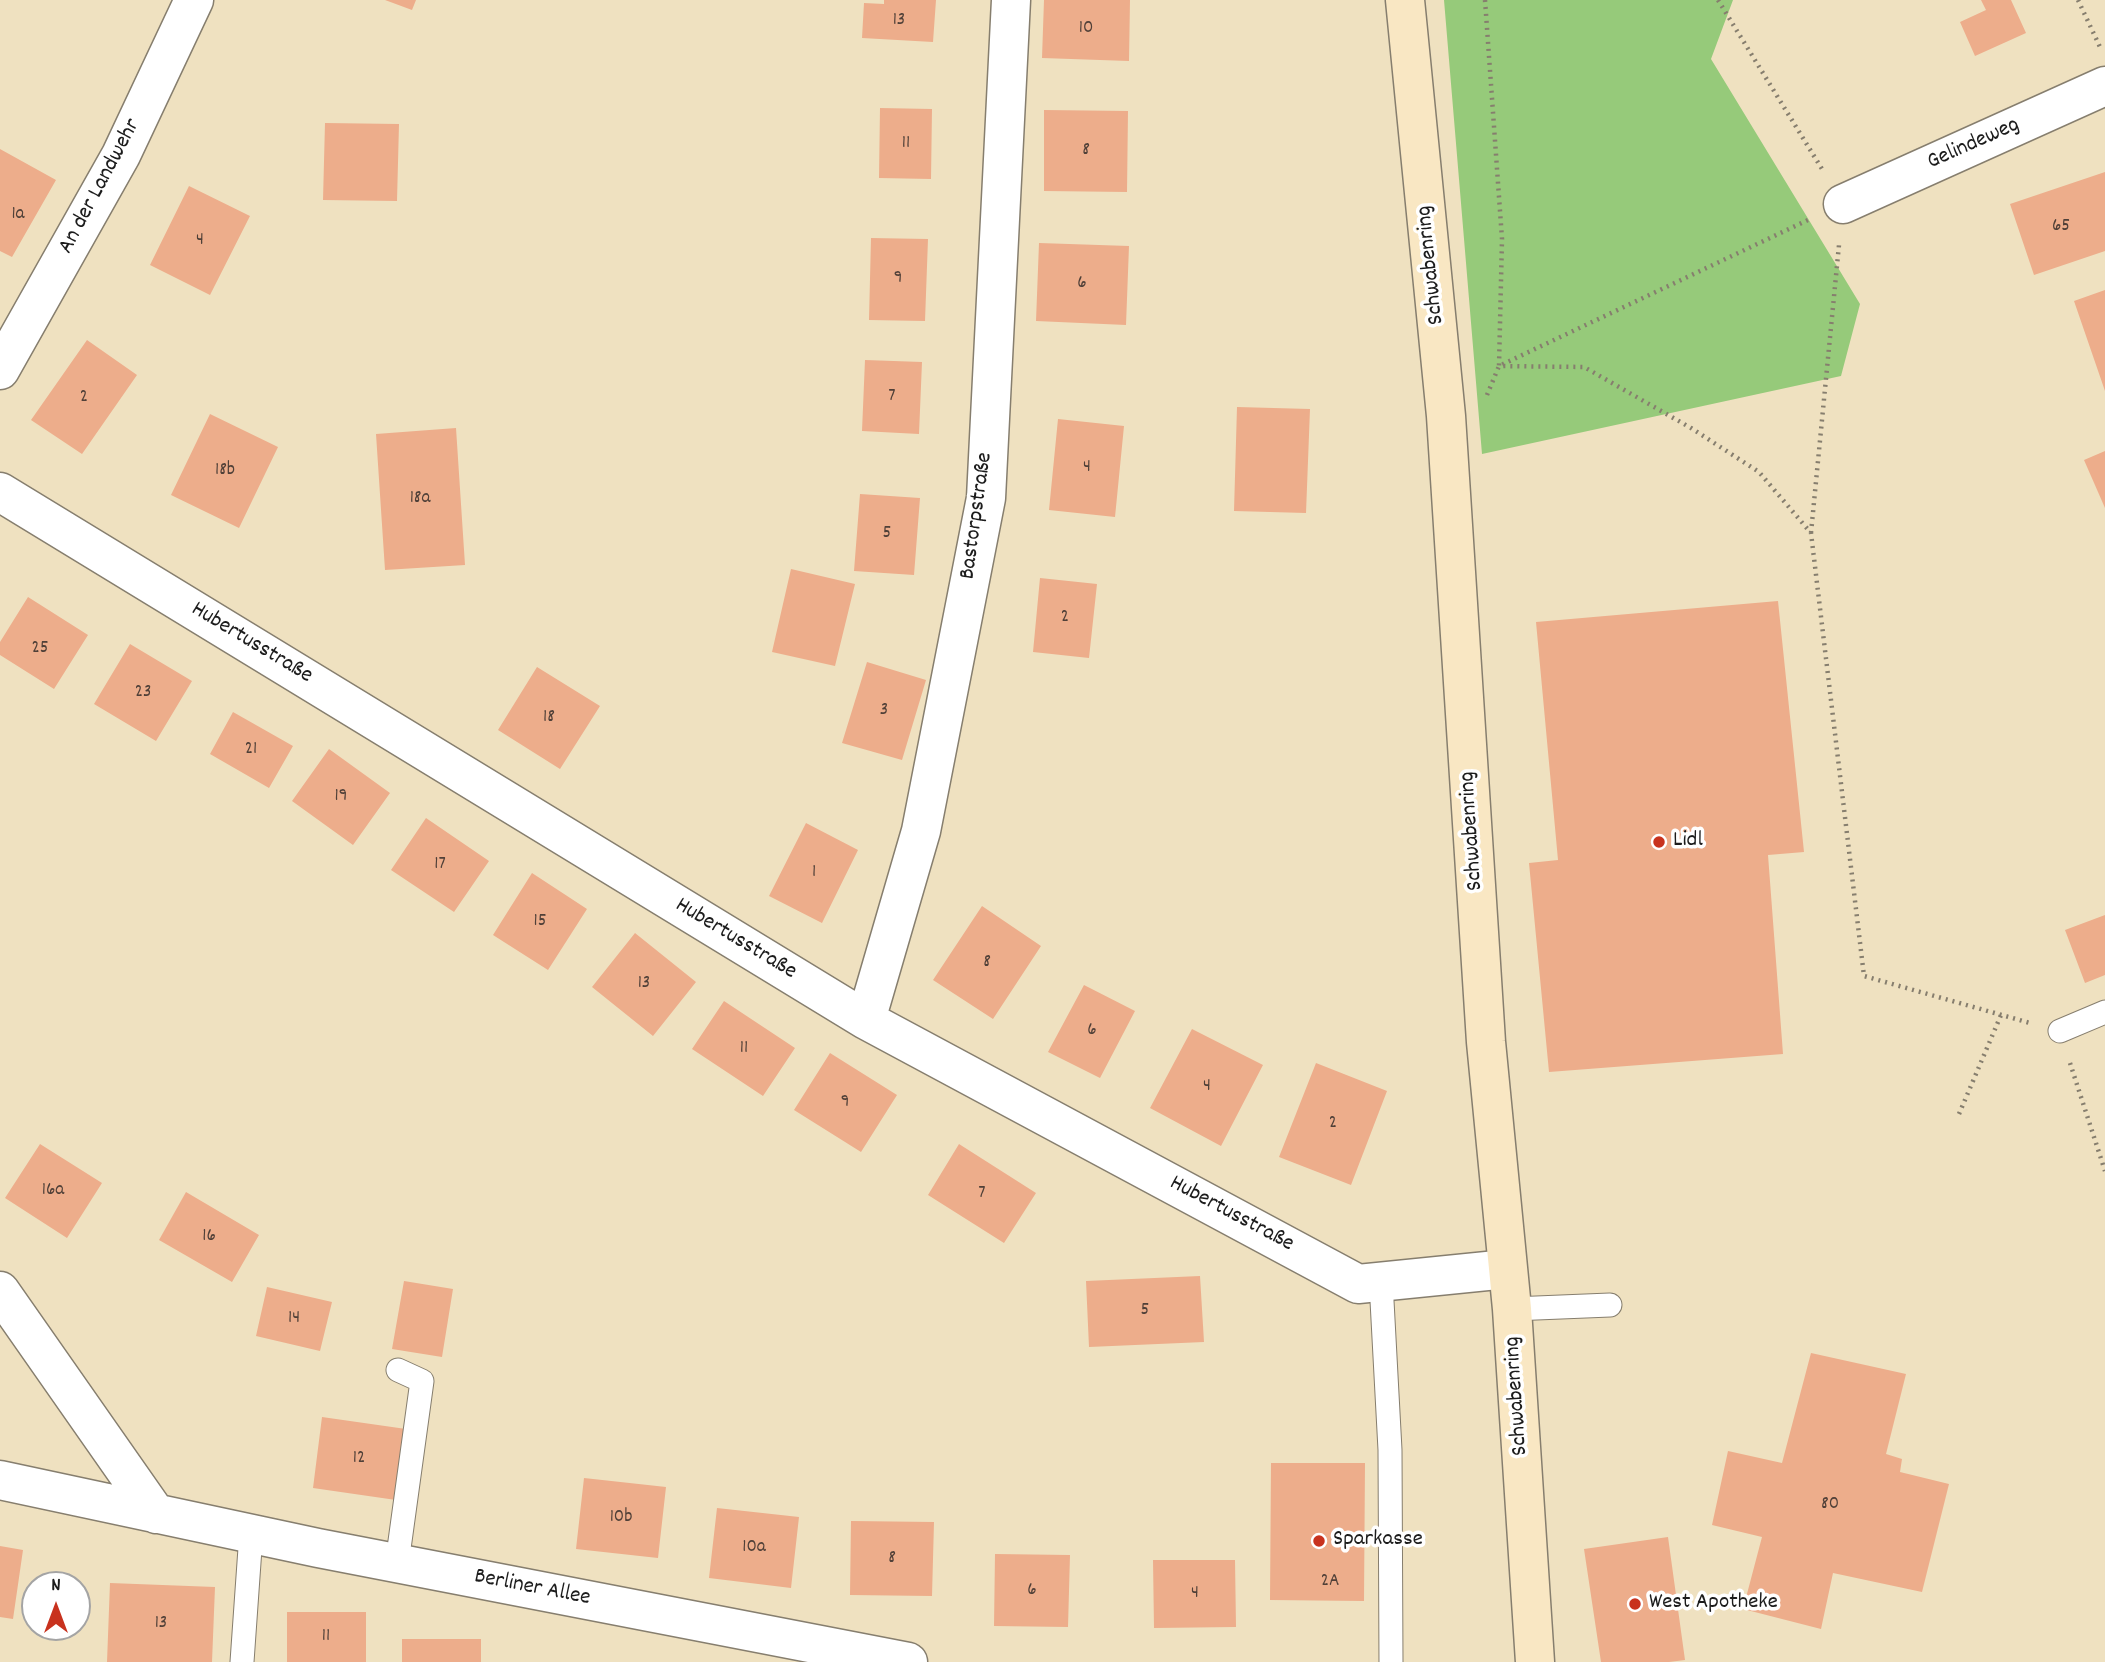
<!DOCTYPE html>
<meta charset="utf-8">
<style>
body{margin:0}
#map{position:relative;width:2105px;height:1662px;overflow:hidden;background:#efe1c0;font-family:Dekko,sans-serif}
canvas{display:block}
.north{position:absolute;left:21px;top:1571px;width:70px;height:70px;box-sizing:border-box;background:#fff;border:2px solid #a4a4a4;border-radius:50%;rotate:0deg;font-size:19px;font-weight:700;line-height:28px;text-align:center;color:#1c1c1c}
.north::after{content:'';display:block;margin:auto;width:24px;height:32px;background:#c8321e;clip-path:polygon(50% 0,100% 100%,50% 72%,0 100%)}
</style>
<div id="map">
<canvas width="2105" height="1662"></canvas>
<div class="north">N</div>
</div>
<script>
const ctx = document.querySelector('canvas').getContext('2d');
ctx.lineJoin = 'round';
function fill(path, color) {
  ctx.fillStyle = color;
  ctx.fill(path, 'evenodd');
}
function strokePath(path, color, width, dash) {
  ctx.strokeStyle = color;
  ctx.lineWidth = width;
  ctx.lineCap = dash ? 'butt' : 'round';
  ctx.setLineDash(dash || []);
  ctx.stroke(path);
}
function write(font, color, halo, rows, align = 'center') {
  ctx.font = font + ' Dekko,sans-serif';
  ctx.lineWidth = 7;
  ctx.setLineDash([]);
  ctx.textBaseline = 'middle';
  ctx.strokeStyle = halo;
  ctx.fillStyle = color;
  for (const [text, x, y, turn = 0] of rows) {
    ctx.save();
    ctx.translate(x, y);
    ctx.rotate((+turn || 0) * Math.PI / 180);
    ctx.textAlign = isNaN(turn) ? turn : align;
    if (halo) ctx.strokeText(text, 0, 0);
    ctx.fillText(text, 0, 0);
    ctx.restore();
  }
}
fill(new Path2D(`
 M 1444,0 L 1733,0 L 1711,59 L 1860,304 L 1841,376 L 1482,454 Z`), '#96ca7a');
fill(new Path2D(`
 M 385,0 L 416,0 L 412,10 Z
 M 884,0 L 936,0 L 933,42 L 862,38 L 864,3 L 884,4 Z
 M 1044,0 L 1130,0 L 1129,61 L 1042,58 Z
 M 1981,0 L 2011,0 L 2026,33 L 1975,56 L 1960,22 L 1986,10 Z
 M 880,108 L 932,109 L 931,179 L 879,178 Z
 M 1044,110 L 1128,111 L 1127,192 L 1044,191 Z
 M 325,123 L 399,124 L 397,201 L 323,200 Z
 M 0,149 L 56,180 L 12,257 L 0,251 Z
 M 2105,172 L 2105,251 L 2034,275 L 2010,204 Z
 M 189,186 L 250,216 L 210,295 L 150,265 Z
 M 871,238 L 928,239 L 925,321 L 869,320 Z
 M 1039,243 L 1129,246 L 1126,325 L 1036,321 Z
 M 2105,290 L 2105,391 L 2074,301 Z
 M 87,340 L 137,375 L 82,454 L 31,420 Z
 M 865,360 L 922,362 L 919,434 L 862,431 Z
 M 1237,407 L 1310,409 L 1306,513 L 1234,511 Z
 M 210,414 L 278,447 L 239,528 L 171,495 Z
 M 1058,419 L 1124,426 L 1115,517 L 1049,510 Z
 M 456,428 L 465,565 L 385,570 L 376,434 Z
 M 2105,451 L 2105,508 L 2084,460 Z
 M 860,494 L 920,498 L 914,575 L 854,571 Z
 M 791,569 L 855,584 L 835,666 L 772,652 Z
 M 1040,578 L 1097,584 L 1089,658 L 1033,652 Z
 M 28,597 L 88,635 L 54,689 L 0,655 L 0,642 Z
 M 1778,601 L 1804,852 L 1768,855 L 1783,1054 L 1549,1072 L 1529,863 L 1558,860 L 1536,622 Z
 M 130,644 L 192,681 L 156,741 L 94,704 Z
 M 867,662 L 926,680 L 902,760 L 842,743 Z
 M 537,667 L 600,706 L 560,769 L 498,730 Z
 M 233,712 L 293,746 L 269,788 L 210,754 Z
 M 329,749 L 390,793 L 353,845 L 292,801 Z
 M 426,818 L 489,861 L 454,912 L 391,870 Z
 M 806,823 L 858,850 L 822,923 L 769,896 Z
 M 532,873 L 587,909 L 548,970 L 493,935 Z
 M 982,906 L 1041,946 L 993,1019 L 933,980 Z
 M 2105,915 L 2105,975 L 2085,983 L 2065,930 Z
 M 635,933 L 696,982 L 653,1036 L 592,987 Z
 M 1084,985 L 1135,1011 L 1100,1078 L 1048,1052 Z
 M 724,1001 L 795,1048 L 763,1096 L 692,1049 Z
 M 1192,1029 L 1263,1065 L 1221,1146 L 1150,1108 Z
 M 830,1053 L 897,1095 L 861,1152 L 794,1110 Z
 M 1316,1063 L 1387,1091 L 1351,1185 L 1279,1157 Z
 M 40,1144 L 102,1183 L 67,1238 L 5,1198 Z
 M 959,1144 L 1036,1193 L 1004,1243 L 928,1195 Z
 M 186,1192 L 259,1235 L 232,1282 L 159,1240 Z
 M 1200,1276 L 1204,1342 L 1089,1347 L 1086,1281 Z
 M 404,1281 L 453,1289 L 442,1357 L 392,1349 Z
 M 267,1287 L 332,1302 L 320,1351 L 256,1336 Z
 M 1811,1353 L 1906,1374 L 1886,1454 L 1902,1459 L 1900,1472 L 1949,1484 L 1922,1592 L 1833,1573 L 1821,1629 L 1743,1609 L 1762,1537 L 1712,1525 L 1728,1451 L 1782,1463 Z
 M 322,1417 L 406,1429 L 396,1500 L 313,1488 Z
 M 1271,1463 L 1365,1463 L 1364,1601 L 1270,1600 Z
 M 584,1478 L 666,1487 L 658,1558 L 576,1549 Z
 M 717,1508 L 799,1517 L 791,1588 L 709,1578 Z
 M 851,1521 L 934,1522 L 932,1596 L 850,1595 Z
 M 1668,1537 L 1685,1660 L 1669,1662 L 1601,1662 L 1584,1549 Z
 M 0,1546 L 23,1550 L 13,1619 L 0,1617 Z
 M 995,1554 L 1070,1555 L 1068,1627 L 994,1626 Z
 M 1153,1560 L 1235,1560 L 1236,1627 L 1154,1628 Z
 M 110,1583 L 215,1587 L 212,1662 L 107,1662 Z
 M 287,1612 L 366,1612 L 366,1662 L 287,1662 Z
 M 402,1639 L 481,1639 L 481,1662 L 402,1662 Z`), '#edad8b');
const lane = new Path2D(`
 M 2060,1031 L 2105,1012
 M 1381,1282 L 1390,1450 L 1391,1662
 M 1512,1309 L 1610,1305
 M 397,1563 L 422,1381 L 398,1370
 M 242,1662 L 251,1534`);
const street = new Path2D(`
 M 1843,204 L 2105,86
 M 0,370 L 121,155 L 194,0
 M 0,492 L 866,1020 L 1358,1284 L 1507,1269
 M 866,1020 L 921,831 L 986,498 L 1011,0
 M 0,1291 L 156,1514
 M 0,1480 L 318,1548 L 908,1662`);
const secondary = new Path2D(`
 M 1405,0 L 1446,416 L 1486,1042 L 1512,1309 L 1535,1662`);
strokePath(lane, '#867e6e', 25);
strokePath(street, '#867e6e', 41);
strokePath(secondary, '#867e6e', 41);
strokePath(new Path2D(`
 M 1485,0 L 1502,239 L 1499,366 L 1584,367 L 1691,428 L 1759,472 L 1811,533 L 1864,976 L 2030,1023
 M 1718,0 L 1822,169
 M 2078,0 L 2100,47
 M 1487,395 L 1499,366 L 1808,220
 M 1811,533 L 1839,245
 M 2070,1063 L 2105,1171
 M 1959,1114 L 2001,1015`), '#867e6e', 4.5, [2, 5]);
strokePath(lane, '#fff', 23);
strokePath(street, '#fff', 38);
strokePath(secondary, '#f9e7c3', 38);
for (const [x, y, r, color] of [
 [1659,842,7,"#c8321e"],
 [1319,1541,7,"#c8321e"],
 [1635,1604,7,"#c8321e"]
]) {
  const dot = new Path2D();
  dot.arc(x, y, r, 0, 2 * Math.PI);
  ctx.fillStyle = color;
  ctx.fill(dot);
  strokePath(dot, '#fff', 2.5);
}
write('19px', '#504038', null, [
 ["13",899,21],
 ["10",1086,29],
 ["11",906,144],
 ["8",1086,151],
 ["1a",18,215],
 ["65",2061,227],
 ["4",200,241],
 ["9",898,279],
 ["6",1082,284],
 ["7",892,397],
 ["2",84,398],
 ["4",1087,468],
 ["18b",225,471],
 ["18a",420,499],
 ["5",887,534],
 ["2",1065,618],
 ["25",40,649],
 ["23",143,693],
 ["3",884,711],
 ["18",549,718],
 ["21",251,750],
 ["19",341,797],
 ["17",440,865],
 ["1",814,873],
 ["15",540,922],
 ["8",987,963],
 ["13",644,984],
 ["6",1092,1031],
 ["11",744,1049],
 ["4",1207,1087],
 ["9",845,1103],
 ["2",1333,1124],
 ["16a",53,1191],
 ["7",982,1194],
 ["16",209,1237],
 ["5",1145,1311],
 ["14",294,1319],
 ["12",359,1459],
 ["80",1830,1505],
 ["10b",621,1518],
 ["10a",754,1548],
 ["8",892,1559],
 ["2A",1330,1582],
 ["6",1032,1591],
 ["4",1195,1594],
 ["13",161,1624],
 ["11",326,1637]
]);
write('23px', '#1c1c1c', '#fff', [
 ["Gelindeweg",1974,145,-24],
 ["An der Landwehr",101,187,-62],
 ["Schwabenring",1432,265,-96],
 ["Bastorpstraße",978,516,-82],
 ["Hubertusstraße",251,644,31],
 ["Schwabenring",1473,831,-94],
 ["Hubertusstraße",735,940,31],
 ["Hubertusstraße",1231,1215,28],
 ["Schwabenring",1518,1396,-94],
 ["Berliner Allee",532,1589,11]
]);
write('23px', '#1c1c1c', '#fff', [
 ["Lidl",1673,842],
 ["Sparkasse",1333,1541],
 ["West Apotheke",1649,1604]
], 'left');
</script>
